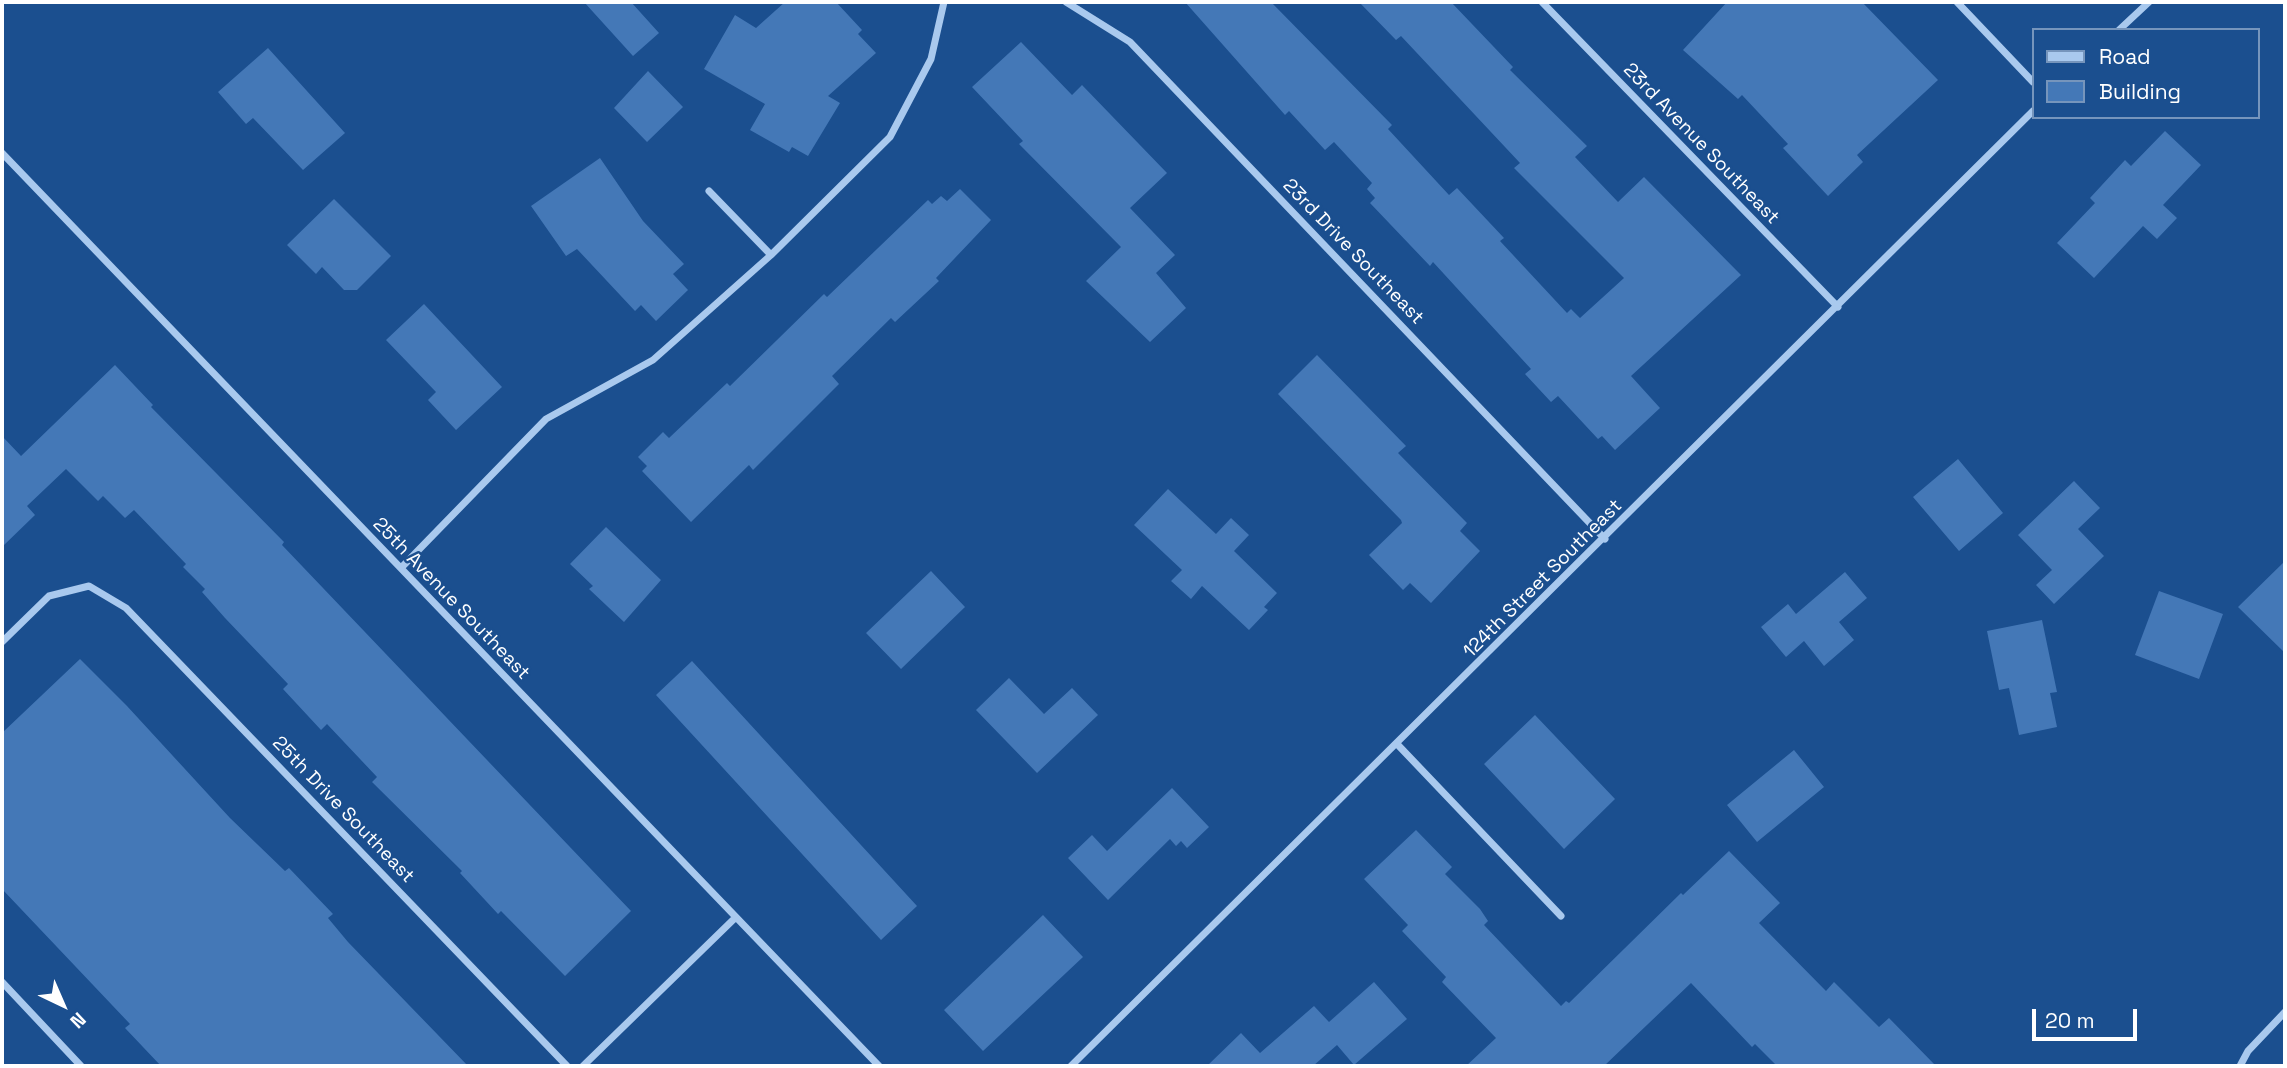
<!DOCTYPE html>
<style>
body{margin:0}
#map{position:relative;width:2287px;height:1068px;overflow:hidden;background:#1b4f8f;font-family:"Space Grotesk",sans-serif}
canvas{display:block}
.frame{position:absolute;inset:0;border:4px solid #fff;pointer-events:none}
.legend{position:absolute;left:2032px;top:28px;width:228px;height:91px;box-sizing:border-box;background:#1b4f8f;border:2px solid #7695bc;margin:0;padding:9px 12px;list-style:none;font-size:21px;color:#fff}
.legend li{display:flex;align-items:center;gap:14px;height:35px}
.legend b{width:35px;border:2px solid #7695bc}
.north{position:absolute;left:28px;top:970px;width:70px;height:70px;-webkit-text-stroke:5px #1b4f8f;paint-order:stroke;rotate:136deg;font-size:19px;font-weight:700;line-height:28px;text-align:center;color:#fff}
.north::after{content:'';display:block;margin:auto;width:24px;height:32px;background:#fff;clip-path:polygon(50% 0,100% 100%,50% 72%,0 100%)}
.scale{position:absolute;left:2032px;top:1009px;width:105px;height:32px;box-sizing:border-box;border:4px solid #fff;border-top:0;padding-left:9px;font-size:21px;line-height:24px;white-space:nowrap;color:#fff;-webkit-text-stroke:5px #1b4f8f;paint-order:stroke}
</style>
<div id="map">
<canvas width="2287" height="1068"></canvas>
<div class="frame"></div>
<ul class="legend">
<li><b style="height:9px;background:#a9c9ee"></b>Road</li>
<li><b style="height:19px;background:#4478b7"></b>Building</li>
</ul>
<div class="north">N</div>
<div class="scale">20 m</div>
</div>
<script>
const ctx = document.querySelector('canvas').getContext('2d');
ctx.lineJoin = 'round';
function fill(path, color) {
  ctx.fillStyle = color;
  ctx.fill(path, 'evenodd');
}
function strokePath(path, color, width, dash) {
  ctx.strokeStyle = color;
  ctx.lineWidth = width;
  ctx.lineCap = dash ? 'butt' : 'round';
  ctx.setLineDash(dash || []);
  ctx.stroke(path);
}
function write(font, color, halo, rows, align = 'center') {
  ctx.font = font + ' "Space Grotesk",sans-serif';
  ctx.lineWidth = 5;
  ctx.setLineDash([]);
  ctx.textBaseline = 'middle';
  ctx.strokeStyle = halo;
  ctx.fillStyle = color;
  for (const [text, x, y, turn = 0] of rows) {
    ctx.save();
    ctx.translate(x, y);
    ctx.rotate((+turn || 0) * Math.PI / 180);
    ctx.textAlign = isNaN(turn) ? turn : align;
    if (halo) ctx.strokeText(text, 0, 0);
    ctx.fillText(text, 0, 0);
    ctx.restore();
  }
}
fill(new Path2D(`
 M 584,2 L 631,2 L 659,33 L 633,56 Z
 M 785,2 L 836,2 L 862,30 L 858,34 L 876,53 L 828,96 L 840,103 L 808,156 L 792,147 L 789,152 L 750,130 L 765,104 L 704,69 L 735,15 L 756,28 Z
 M 1185,2 L 1271,2 L 1392,125 L 1388,129 L 1449,195 L 1457,188 L 1504,238 L 1500,241 L 1567,313 L 1571,309 L 1580,318 L 1624,278 L 1514,168 L 1520,163 L 1401,36 L 1396,40 L 1359,2 L 1451,2 L 1513,67 L 1510,70 L 1587,146 L 1575,157 L 1618,202 L 1644,177 L 1741,275 L 1631,376 L 1660,408 L 1615,450 L 1602,436 L 1598,439 L 1558,396 L 1551,402 L 1525,374 L 1531,369 L 1433,262 L 1430,266 L 1370,203 L 1375,198 L 1367,189 L 1372,183 L 1334,142 L 1325,150 L 1289,111 L 1285,115 Z
 M 1727,2 L 1862,2 L 1938,80 L 1857,155 L 1863,162 L 1828,196 L 1783,148 L 1788,144 L 1742,95 L 1738,99 L 1683,50 Z
 M 1021,42 L 1072,95 L 1082,85 L 1167,173 L 1130,208 L 1175,255 L 1156,273 L 1186,308 L 1150,342 L 1086,281 L 1121,247 L 1019,144 L 1023,141 L 972,87 Z
 M 268,48 L 345,133 L 303,170 L 253,118 L 246,124 L 218,92 Z
 M 648,71 L 683,107 L 647,142 L 614,108 Z
 M 2165,131 L 2201,165 L 2163,205 L 2177,218 L 2157,239 L 2143,226 L 2094,278 L 2057,243 L 2095,203 L 2090,198 L 2125,160 L 2131,166 Z
 M 600,158 L 643,221 L 684,264 L 673,274 L 688,290 L 656,321 L 641,305 L 635,311 L 577,249 L 566,256 L 531,206 Z
 M 960,189 L 991,220 L 936,278 L 939,281 L 895,322 L 891,318 L 832,376 L 839,384 L 753,470 L 749,465 L 691,522 L 642,471 L 647,466 L 638,457 L 663,432 L 669,438 L 727,383 L 730,386 L 824,294 L 827,297 L 928,200 L 932,204 L 941,196 L 947,201 Z
 M 334,199 L 391,256 L 357,290 L 344,290 L 322,267 L 316,274 L 287,245 Z
 M 424,304 L 502,387 L 456,430 L 428,400 L 436,392 L 386,340 Z
 M 1317,355 L 1406,446 L 1398,453 L 1467,523 L 1460,531 L 1480,551 L 1431,603 L 1410,583 L 1403,590 L 1369,555 L 1402,523 L 1401,520 L 1278,394 Z
 M 115,365 L 153,405 L 151,407 L 284,542 L 282,545 L 631,911 L 565,976 L 501,911 L 498,914 L 460,873 L 462,871 L 372,782 L 377,777 L 327,724 L 321,730 L 283,689 L 288,684 L 225,618 L 202,592 L 205,589 L 183,567 L 186,564 L 134,510 L 125,518 L 103,496 L 98,501 L 66,469 L 27,506 L 35,515 L 2,547 L 2,436 L 21,456 Z
 M 1958,459 L 2003,513 L 1959,551 L 1913,497 Z
 M 2074,481 L 2100,508 L 2078,529 L 2104,556 L 2054,604 L 2036,585 L 2052,570 L 2018,535 Z
 M 1168,489 L 1216,534 L 1231,518 L 1249,535 L 1234,551 L 1277,593 L 1264,607 L 1268,610 L 1249,630 L 1202,586 L 1191,599 L 1171,581 L 1182,570 L 1134,525 Z
 M 606,527 L 661,580 L 624,622 L 589,589 L 593,586 L 570,564 Z
 M 2285,561 L 2285,653 L 2238,607 Z
 M 931,571 L 965,607 L 901,669 L 866,633 Z
 M 1845,572 L 1867,598 L 1839,622 L 1854,640 L 1824,666 L 1804,641 L 1786,657 L 1761,627 L 1788,604 L 1796,614 Z
 M 2159,591 L 2223,614 L 2199,679 L 2135,655 Z
 M 2042,620 L 2057,692 L 2050,693 L 2057,727 L 2019,735 L 2009,688 L 1999,690 L 1987,631 Z
 M 80,659 L 127,706 L 230,818 L 285,871 L 289,868 L 333,914 L 328,918 L 348,942 L 468,1066 L 161,1066 L 125,1028 L 130,1024 L 2,889 L 2,733 Z
 M 692,661 L 917,906 L 881,940 L 656,695 Z
 M 1009,678 L 1044,714 L 1072,688 L 1098,715 L 1037,773 L 976,710 Z
 M 1535,715 L 1615,799 L 1564,849 L 1484,764 Z
 M 1794,750 L 1824,787 L 1757,842 L 1727,805 Z
 M 1172,788 L 1209,827 L 1187,848 L 1181,841 L 1176,846 L 1170,839 L 1108,900 L 1068,858 L 1092,835 L 1107,851 Z
 M 1416,830 L 1452,867 L 1445,874 L 1480,909 L 1488,921 L 1484,925 L 1561,1006 L 1566,1001 L 1569,1003 L 1681,893 L 1683,895 L 1729,851 L 1780,903 L 1759,923 L 1826,991 L 1834,982 L 1879,1027 L 1889,1018 L 1936,1066 L 1777,1066 L 1755,1044 L 1752,1047 L 1691,983 L 1604,1066 L 1466,1066 L 1496,1038 L 1442,982 L 1446,977 L 1402,931 L 1408,925 L 1364,879 Z
 M 1043,915 L 1083,957 L 983,1051 L 944,1010 Z
 M 1374,982 L 1407,1019 L 1354,1065 L 1337,1045 L 1313,1066 L 1207,1066 L 1241,1033 L 1260,1053 L 1314,1006 L 1329,1022 Z`), '#4478b7');
strokePath(new Path2D(`
 M 1066,2 L 1130,42 L 1605,539
 M 1542,2 L 1838,307
 M 1957,2 L 2033,82
 M 2119,30 L 2149,2
 M 2,153 L 879,1066
 M 709,191 L 771,255
 M 401,568 L 546,419 L 653,360 L 771,255 L 890,137 L 931,59 L 944,2
 M 2,642 L 49,596 L 89,586 L 126,608 L 567,1066
 M 1398,745 L 1561,916
 M 2,982 L 81,1066
 M 583,1066 L 735,918
 M 1071,1066 L 2033,111
 M 2240,1066 L 2248,1051 L 2285,1012`), '#a9c9ee', 7);
write('19px', '#fff', '#1b4f8f', [
 ["23rd Avenue Southeast",1701,144,46],
 ["23rd Drive Southeast",1353,252,46],
 ["124th Street Southeast",1543,579,-45],
 ["25th Avenue Southeast",451,599,46],
 ["25th Drive Southeast",343,810,46]
]);
</script>
